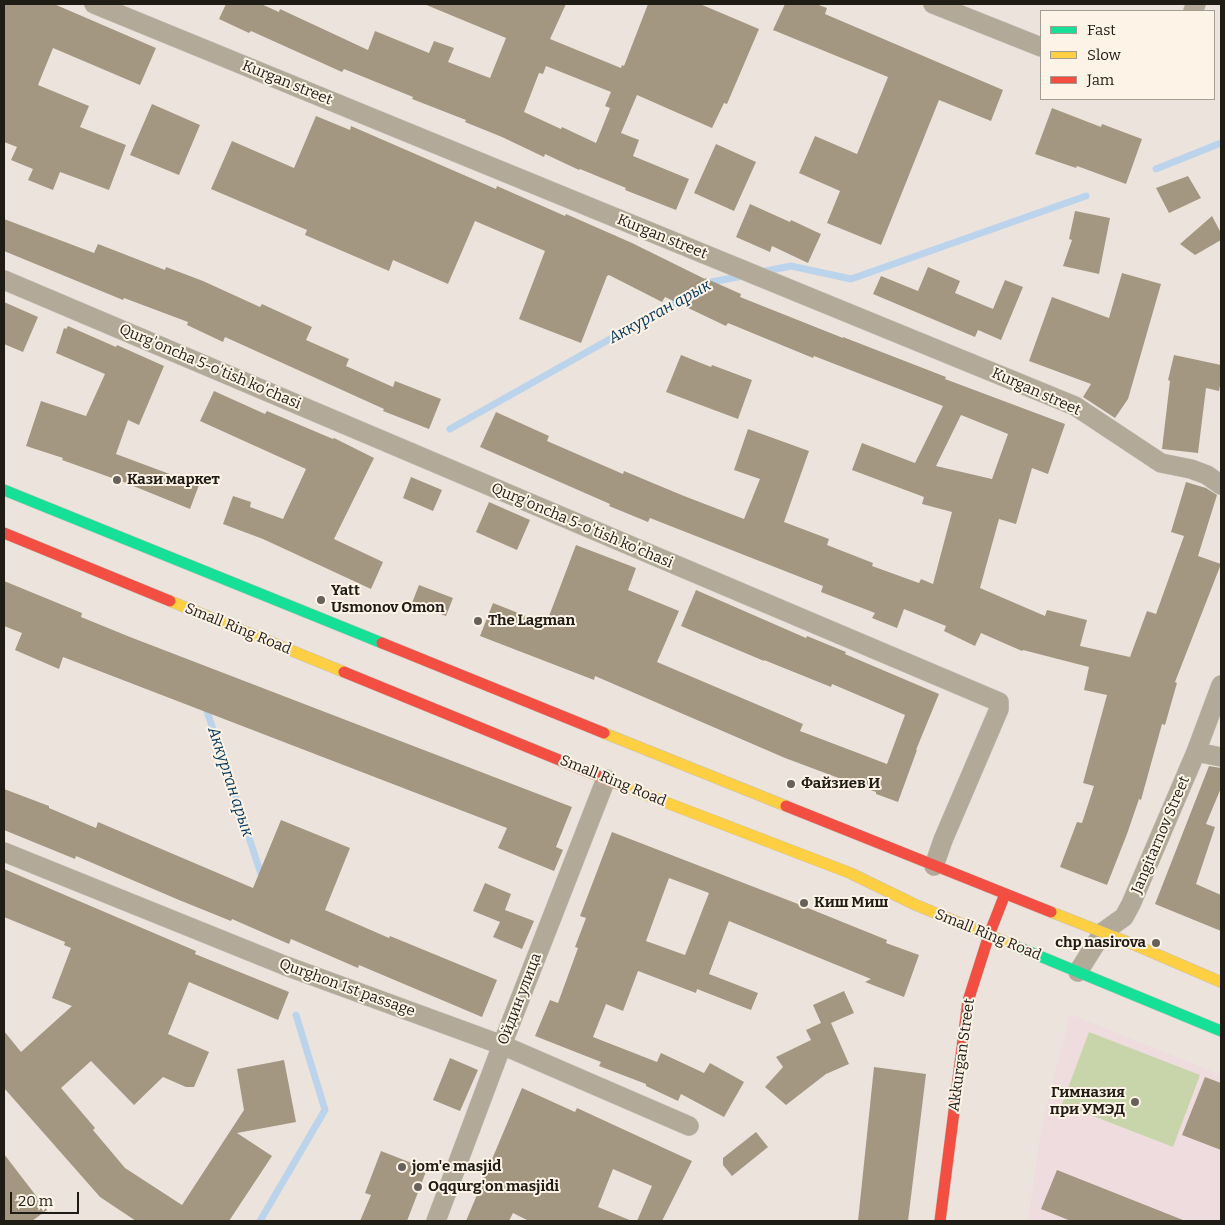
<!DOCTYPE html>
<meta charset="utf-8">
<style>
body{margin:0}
#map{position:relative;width:1225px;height:1225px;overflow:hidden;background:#ece4dc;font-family:Bitter,serif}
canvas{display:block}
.frame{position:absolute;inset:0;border:5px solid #1f1b15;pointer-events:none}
.legend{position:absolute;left:1040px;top:10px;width:175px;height:90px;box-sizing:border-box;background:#fdf3e6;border:1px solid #a49d92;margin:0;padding:6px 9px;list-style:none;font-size:15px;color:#1f1b15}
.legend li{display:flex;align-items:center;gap:10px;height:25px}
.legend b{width:25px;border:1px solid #a49d92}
.scale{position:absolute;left:10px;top:1192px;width:69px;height:22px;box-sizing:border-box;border:2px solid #1f1b15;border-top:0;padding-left:6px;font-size:15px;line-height:18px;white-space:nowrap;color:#1f1b15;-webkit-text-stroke:4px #fdf3e6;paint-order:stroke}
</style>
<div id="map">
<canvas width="1225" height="1225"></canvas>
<div class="frame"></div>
<ul class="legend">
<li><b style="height:6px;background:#16e098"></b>Fast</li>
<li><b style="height:6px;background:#ffcf43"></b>Slow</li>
<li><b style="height:6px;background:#f24e42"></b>Jam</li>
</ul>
<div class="scale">20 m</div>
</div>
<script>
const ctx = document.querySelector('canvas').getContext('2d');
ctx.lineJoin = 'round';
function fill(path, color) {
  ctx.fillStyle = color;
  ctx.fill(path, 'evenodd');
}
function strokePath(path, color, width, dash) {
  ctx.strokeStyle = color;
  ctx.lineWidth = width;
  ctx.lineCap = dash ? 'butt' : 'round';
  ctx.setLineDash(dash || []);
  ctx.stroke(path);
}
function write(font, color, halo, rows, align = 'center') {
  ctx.font = font + ' Bitter,serif';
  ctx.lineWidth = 4;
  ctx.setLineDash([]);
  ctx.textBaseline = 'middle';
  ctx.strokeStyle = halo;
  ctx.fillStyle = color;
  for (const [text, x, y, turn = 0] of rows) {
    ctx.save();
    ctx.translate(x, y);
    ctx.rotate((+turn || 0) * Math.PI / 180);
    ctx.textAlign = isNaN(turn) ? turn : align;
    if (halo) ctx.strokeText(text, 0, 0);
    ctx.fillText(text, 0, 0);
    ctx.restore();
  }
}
fill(new Path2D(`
 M 1070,1014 L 1221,1075 L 1221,1221 L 1028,1221 L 1041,1129 Z`), '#eedcde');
fill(new Path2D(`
 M 1089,1032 L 1200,1075 L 1173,1147 L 1062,1104 Z`), '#c8d5aa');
strokePath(new Path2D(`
 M 1156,169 L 1221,143
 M 761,272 L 791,266 L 851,279 L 1086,196
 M 705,285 L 711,282 L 743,276
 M 450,429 L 683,298
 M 205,705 L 263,880
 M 260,1221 L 325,1110 L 296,1015`), '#bbd4ec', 7);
fill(new Path2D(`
 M 4,4 L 54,4 L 156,48 L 140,85 L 53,48 L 38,85 L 89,106 L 80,127 L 126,145 L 109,190 L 60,172 L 53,190 L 28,180 L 33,169 L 11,160 L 17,147 L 4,142 Z
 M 226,4 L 261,4 L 279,12 L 280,9 L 368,50 L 375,31 L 429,53 L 434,41 L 454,48 L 448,62 L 490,78 L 506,38 L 424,4 L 566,4 L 550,39 L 621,68 L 622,65 L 624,66 L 648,4 L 700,4 L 759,29 L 727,104 L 724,103 L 712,128 L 637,95 L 621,133 L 639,140 L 633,156 L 689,179 L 676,210 L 625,190 L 626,188 L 580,169 L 579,170 L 545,154 L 544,157 L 502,137 L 465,122 L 466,120 L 412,99 L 413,97 L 344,69 L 342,72 L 251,31 L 249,33 L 219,19 ZM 546,66 L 611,92 L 605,106 L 610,108 L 596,143 L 562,127 L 561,129 L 524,112 L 539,73 L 543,74 Z
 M 785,4 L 816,4 L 827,8 L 825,14 L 1003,90 L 991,121 L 939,100 L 881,245 L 827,223 L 840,191 L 799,173 L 815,136 L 857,154 L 888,77 L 773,30 Z
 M 152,104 L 200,125 L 179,175 L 130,155 Z
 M 1052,108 L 1101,127 L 1102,124 L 1142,139 L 1126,184 L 1077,166 L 1076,168 L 1035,154 Z
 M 316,116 L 350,130 L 351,126 L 496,189 L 497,186 L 565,216 L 566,214 L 632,243 L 705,279 L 705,278 L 741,294 L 740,297 L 843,338 L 843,337 L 946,377 L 945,379 L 1065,424 L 1048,474 L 1032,468 L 1016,524 L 999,519 L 980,588 L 1045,616 L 1047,610 L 1087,620 L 1080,646 L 1130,657 L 1147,611 L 1156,614 L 1184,536 L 1171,532 L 1186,482 L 1206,488 L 1217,495 L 1198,556 L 1221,564 L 1175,682 L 1177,683 L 1165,725 L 1162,724 L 1141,800 L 1139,799 L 1127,834 L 1107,885 L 1060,867 L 1077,822 L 1082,823 L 1094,786 L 1083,783 L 1107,695 L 1084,690 L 1089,667 L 1023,650 L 1022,651 L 981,633 L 975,646 L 944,631 L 946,626 L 904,609 L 897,628 L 872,618 L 875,613 L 821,592 L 823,586 L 650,518 L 648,522 L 609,506 L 610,504 L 480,447 L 496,412 L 549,436 L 547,441 L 623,474 L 624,471 L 684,496 L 744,519 L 760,479 L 734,470 L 748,429 L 809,451 L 784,522 L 829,539 L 827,545 L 873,563 L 872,566 L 919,583 L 921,579 L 933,584 L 952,512 L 922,504 L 924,497 L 852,470 L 862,443 L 915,463 L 943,406 L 814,356 L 813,358 L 728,323 L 726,326 L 665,297 L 662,302 L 609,275 L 607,276 L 581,343 L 519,319 L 545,251 L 475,221 L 448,284 L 393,260 L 389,271 L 305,235 L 307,230 L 211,189 L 232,141 L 294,168 ZM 961,415 L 1008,434 L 992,479 L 936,466 Z
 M 716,144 L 756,162 L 734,211 L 694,193 Z
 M 1188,176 L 1201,198 L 1169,213 L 1156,188 Z
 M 750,204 L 790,222 L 791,220 L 821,234 L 808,263 L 772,246 L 770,252 L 736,237 Z
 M 1075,211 L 1110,218 L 1099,274 L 1063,266 L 1072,240 L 1069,239 Z
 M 1212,216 L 1221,233 L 1221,240 L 1195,255 L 1180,244 Z
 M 4,219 L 94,253 L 98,244 L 165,270 L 166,267 L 203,281 L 260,307 L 262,304 L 312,327 L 306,340 L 349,359 L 346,366 L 393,387 L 395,381 L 441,399 L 429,429 L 383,411 L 384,409 L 225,337 L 223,342 L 187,325 L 188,322 L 124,298 L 123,300 L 4,251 Z
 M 928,267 L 960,281 L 955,293 L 993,309 L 1005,280 L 1023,287 L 1001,340 L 978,330 L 975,337 L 873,294 L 881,276 L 918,291 Z
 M 1122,273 L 1161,284 L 1128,399 L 1115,418 L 1083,397 L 1091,384 L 1029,361 L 1052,297 L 1109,318 Z
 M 4,302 L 38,317 L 23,352 L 4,344 Z
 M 68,326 L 116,347 L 117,345 L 164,366 L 139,425 L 128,420 L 116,454 L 199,485 L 190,509 L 126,483 L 62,460 L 63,458 L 26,446 L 41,401 L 86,416 L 105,374 L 56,353 L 64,328 L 66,329 Z
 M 681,355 L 711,367 L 712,365 L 752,380 L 738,419 L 666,392 Z
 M 1174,355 L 1221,365 L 1221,380 L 1219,391 L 1206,388 L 1198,453 L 1162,449 L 1170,381 L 1168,380 Z
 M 214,391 L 265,414 L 267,411 L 333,439 L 334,438 L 374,458 L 334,539 L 383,562 L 371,589 L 263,539 L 223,524 L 233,496 L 251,502 L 250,507 L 283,519 L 306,469 L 200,421 Z
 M 411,477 L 442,490 L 433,511 L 403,498 Z
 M 489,502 L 530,520 L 517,550 L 476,532 Z
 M 576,545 L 636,568 L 628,590 L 679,611 L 657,662 L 803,724 L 800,731 L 887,764 L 905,715 L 832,684 L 831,687 L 764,660 L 764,661 L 681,626 L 696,590 L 806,638 L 807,636 L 846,652 L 845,654 L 939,694 L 916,750 L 917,750 L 898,802 L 876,794 L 876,792 L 785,758 L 595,676 L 594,680 L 480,636 L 493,603 L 546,624 Z
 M 4,581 L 82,613 L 81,617 L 130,637 L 572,807 L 556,847 L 563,850 L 554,871 L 498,848 L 507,828 L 63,657 L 59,669 L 15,650 L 22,633 L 4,626 Z
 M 419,585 L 453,598 L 446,616 L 412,603 Z
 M 1209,766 L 1221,768 L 1221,788 L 1206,824 L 1215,827 L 1196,884 L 1221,895 L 1221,931 L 1155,904 Z
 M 4,789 L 49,806 L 49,808 L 96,828 L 98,822 L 253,888 L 281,820 L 350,848 L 325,910 L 389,938 L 390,936 L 497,980 L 482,1017 L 359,965 L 358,968 L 291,939 L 289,944 L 232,919 L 231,921 L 179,900 L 76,856 L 75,859 L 4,830 Z
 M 612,832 L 798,904 L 887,940 L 886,943 L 919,955 L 904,997 L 865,982 L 871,979 L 729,921 L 709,974 L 758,993 L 751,1010 L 697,989 L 696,993 L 638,971 L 623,1011 L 606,1004 L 593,1037 L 657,1062 L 661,1053 L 704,1073 L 710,1063 L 744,1082 L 724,1117 L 681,1094 L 678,1101 L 646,1086 L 646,1084 L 599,1066 L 601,1062 L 535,1036 L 550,1000 L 558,1003 L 578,948 L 575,947 L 586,918 L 580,916 ZM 669,878 L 709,893 L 685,955 L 646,941 Z
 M 4,869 L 196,951 L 195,954 L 289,992 L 278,1020 L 189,982 L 168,1034 L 209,1052 L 194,1087 L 186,1087 L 163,1077 L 134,1105 L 91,1061 L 61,1088 L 95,1128 L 93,1130 L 125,1168 L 182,1205 L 244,1110 L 237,1069 L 284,1060 L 296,1122 L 237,1133 L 272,1156 L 229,1221 L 136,1221 L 100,1197 L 4,1088 L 4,1031 L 21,1052 L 72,1006 L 52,998 L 71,948 L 64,945 L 65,942 L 4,917 Z
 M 485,883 L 511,894 L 505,910 L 534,921 L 522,949 L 493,937 L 500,922 L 473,911 Z
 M 844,991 L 854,1013 L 831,1023 L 849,1064 L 826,1074 L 786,1105 L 765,1087 L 783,1067 L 776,1057 L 811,1040 L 806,1030 L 821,1023 L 813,1005 Z
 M 450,1058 L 478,1070 L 460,1111 L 433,1100 Z
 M 874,1067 L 926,1074 L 908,1221 L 858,1221 Z
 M 1205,1077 L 1221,1083 L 1221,1150 L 1182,1135 Z
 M 522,1088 L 575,1112 L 577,1108 L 692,1161 L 662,1221 L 637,1221 L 652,1186 L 613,1169 L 598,1207 L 632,1221 L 529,1221 L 513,1213 L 509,1221 L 466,1221 Z
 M 756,1132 L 768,1147 L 732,1176 L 723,1165 L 723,1158 Z
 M 381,1151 L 427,1169 L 407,1221 L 360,1221 L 371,1195 L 365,1193 Z
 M 4,1154 L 47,1210 L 32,1221 L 4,1221 Z
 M 1057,1170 L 1183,1220 L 1183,1221 L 1071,1221 L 1041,1209 Z`), '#a49782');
const street = new Path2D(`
 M 94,4 L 1075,406 L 1161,463 L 1191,469 L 1207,475 L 1221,485
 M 933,4 L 1041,47
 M 1193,11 L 1196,4
 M 4,280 L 999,702 L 999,709 L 943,840 L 934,866
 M 1196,752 L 1221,757
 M 4,852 L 286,966 L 502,1045 L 689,1126
 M 1078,972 L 1103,932 L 1124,917 L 1131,904 L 1196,752 L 1221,685
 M 436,1221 L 502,1045 L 606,779`);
const fast = new Path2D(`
 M 4,490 L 382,643
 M 1008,943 L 1221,1031`);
const slow = new Path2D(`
 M 170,601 L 344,672
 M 604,733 L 786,806
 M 618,784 L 850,873 L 916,905 L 1008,943
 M 1051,912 L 1135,945 L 1221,982`);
const jam = new Path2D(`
 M 4,533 L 170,601
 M 382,643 L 604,733
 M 344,672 L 618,784
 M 786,806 L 1051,912
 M 940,1221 L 968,1001 L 989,935 L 1005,894`);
strokePath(street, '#c5c0ba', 20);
strokePath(fast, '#c5c0ba', 12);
strokePath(slow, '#c5c0ba', 12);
strokePath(jam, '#c5c0ba', 12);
strokePath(street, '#b3a998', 19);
strokePath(fast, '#16e098', 11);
strokePath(slow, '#ffcf43', 11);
strokePath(jam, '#f24e42', 11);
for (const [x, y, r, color] of [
 [117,480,5,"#67615b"],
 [321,600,5,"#67615b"],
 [478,621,5,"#67615b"],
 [791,784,5,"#67615b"],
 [804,903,5,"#67615b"],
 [1156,943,5,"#67615b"],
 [1135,1102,5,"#67615b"],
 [402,1167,5,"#67615b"],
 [418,1187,5,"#67615b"]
]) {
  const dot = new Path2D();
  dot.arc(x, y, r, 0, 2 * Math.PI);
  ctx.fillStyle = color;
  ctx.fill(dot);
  strokePath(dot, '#fdf3e6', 2);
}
write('15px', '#1f1b15', '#fdf3e6', [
 ["Kurgan street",287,83,22],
 ["Kurgan street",662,237,22],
 ["Qurg'oncha 5-o'tish ko'chasi",210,367,23],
 ["Kurgan street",1036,392,24],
 ["Qurg'oncha 5-o'tish ko'chasi",582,526,23],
 ["Small Ring Road",238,629,22],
 ["Small Ring Road",613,781,22],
 ["Jangitarnov Street",1161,835,-67],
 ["Small Ring Road",988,935,22],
 ["Qurghon 1st passage",347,988,20],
 ["Ойдин улица",520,999,-69],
 ["Akkurgan Street",962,1055,-82]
]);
write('bold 15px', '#1f1b15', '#fdf3e6', [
 ["Кази маркет",127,480],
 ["Yatt",331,591],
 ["Usmonov Omon",331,608],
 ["The Lagman",488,621],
 ["Файзиев И",801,784],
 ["Киш Миш",814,903],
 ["chp nasirova",1146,943,"right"],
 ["Гимназия",1125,1093,"right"],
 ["при УМЭД",1125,1110,"right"],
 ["jom'e masjid",412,1167],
 ["Oqqurg'on masjidi",428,1187]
], 'left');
write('italic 16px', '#01365d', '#fdf3e6', [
 ["Аккурган арык",660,312,-29],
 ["Аккурган арык",230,782,72]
]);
</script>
